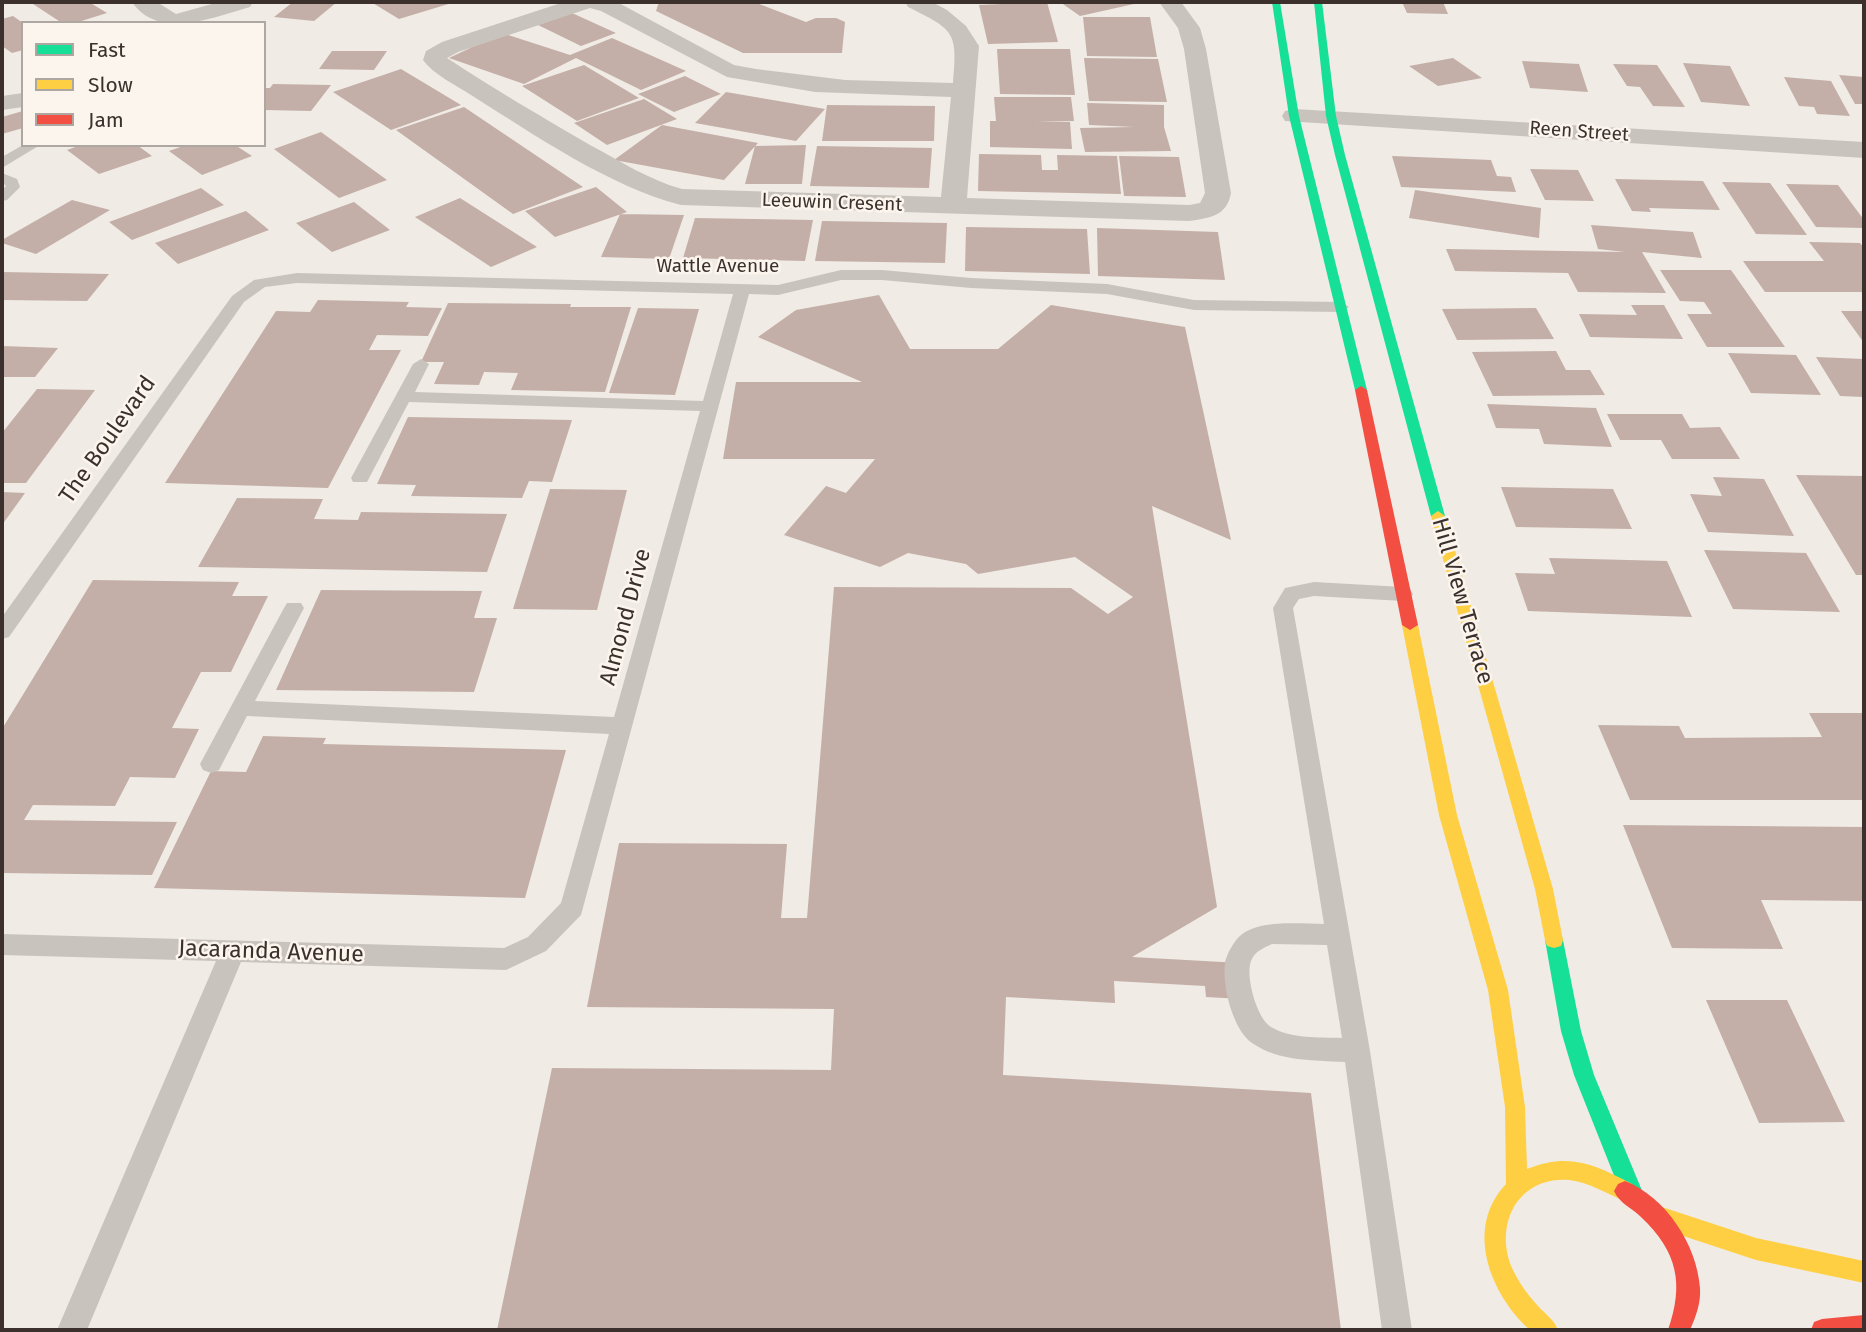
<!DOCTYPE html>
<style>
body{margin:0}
#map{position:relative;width:1866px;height:1332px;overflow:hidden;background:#f0ebe5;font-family:"Fira Sans",sans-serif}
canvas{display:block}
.frame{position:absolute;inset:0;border:4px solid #3b302b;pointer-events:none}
.legend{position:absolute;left:21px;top:21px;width:245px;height:126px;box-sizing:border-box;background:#fbf5ee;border:2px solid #aea6a0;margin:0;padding:9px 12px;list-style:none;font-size:21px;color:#3b302b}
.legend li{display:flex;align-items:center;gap:14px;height:35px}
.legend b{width:35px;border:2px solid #aea6a0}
</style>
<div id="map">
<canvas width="1866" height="1332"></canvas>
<div class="frame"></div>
<ul class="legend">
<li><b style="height:9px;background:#16e098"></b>Fast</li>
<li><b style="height:9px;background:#ffcf43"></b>Slow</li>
<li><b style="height:9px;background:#f24e42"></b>Jam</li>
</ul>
</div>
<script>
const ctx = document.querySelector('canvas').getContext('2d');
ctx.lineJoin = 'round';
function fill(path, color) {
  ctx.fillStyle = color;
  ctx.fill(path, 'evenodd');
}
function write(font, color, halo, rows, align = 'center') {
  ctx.font = font + ' "Fira Sans",sans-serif';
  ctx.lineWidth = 5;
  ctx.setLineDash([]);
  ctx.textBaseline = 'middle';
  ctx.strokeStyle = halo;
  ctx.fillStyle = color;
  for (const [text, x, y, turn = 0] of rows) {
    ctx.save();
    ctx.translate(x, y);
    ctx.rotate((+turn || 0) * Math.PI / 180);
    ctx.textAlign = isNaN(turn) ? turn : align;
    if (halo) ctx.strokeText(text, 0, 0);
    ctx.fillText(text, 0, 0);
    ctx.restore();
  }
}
fill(new Path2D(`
 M 30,2 L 89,2 L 107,13 L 75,23 L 62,23 Z
 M 293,2 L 337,2 L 314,21 L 274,17 Z
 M 371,2 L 455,2 L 399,19 Z
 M 659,2 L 754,2 L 806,22 L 816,18 L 836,18 L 845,22 L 842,53 L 743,53 L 656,11 Z
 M 1047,2 L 1058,42 L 988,44 L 979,5 Z
 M 1060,2 L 1130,2 L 1134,4 L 1080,16 Z
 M 1402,2 L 1443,2 L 1448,14 L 1407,13 Z
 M 572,13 L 616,33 L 581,46 L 538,25 Z
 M 13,16 L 23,23 L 23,50 L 12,53 L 2,46 L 2,19 Z
 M 1083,17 L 1150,17 L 1157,57 L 1087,56 Z
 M 502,33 L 570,55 L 612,38 L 686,71 L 641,90 L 576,58 L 524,84 L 449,58 Z
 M 997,49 L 1070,49 L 1075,95 L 1000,94 Z
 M 332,51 L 387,51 L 374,70 L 319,69 Z
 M 1084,58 L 1158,59 L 1167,102 L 1089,101 Z
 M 1453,58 L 1482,78 L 1438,86 L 1409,66 Z
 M 1522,61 L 1579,64 L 1588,92 L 1530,88 Z
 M 1683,63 L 1730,66 L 1750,106 L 1701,102 Z
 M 1613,64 L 1657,65 L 1685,107 L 1653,106 L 1640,87 L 1627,86 Z
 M 584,65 L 639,98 L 577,121 L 522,86 Z
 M 401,69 L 461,105 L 391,130 L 333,92 Z
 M 1839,75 L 1864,77 L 1864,104 L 1855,104 Z
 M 685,76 L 721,94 L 674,112 L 638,94 Z
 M 1784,77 L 1831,81 L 1850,116 L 1817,114 L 1814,107 L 1799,106 Z
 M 273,84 L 331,85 L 311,111 L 264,110 L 264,88 L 270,88 Z
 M 726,92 L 825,109 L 796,141 L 695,123 Z
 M 994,97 L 1071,97 L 1074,121 L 1036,122 L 1070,122 L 1072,149 L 990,147 L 990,121 L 996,121 Z
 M 644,99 L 677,119 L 607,145 L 574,123 Z
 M 1087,103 L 1164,105 L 1164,127 L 1171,151 L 1085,152 L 1080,128 L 1134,127 L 1089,125 Z
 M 827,105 L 935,106 L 934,141 L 822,141 Z
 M 464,107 L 583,187 L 513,214 L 396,130 Z
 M 23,111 L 23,128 L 2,134 L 2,117 Z
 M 662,125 L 758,143 L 724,180 L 614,160 Z
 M 321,132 L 387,180 L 339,198 L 274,149 Z
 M 81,145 L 137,145 L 152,156 L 99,174 L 67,150 Z
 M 186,145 L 235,145 L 252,156 L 202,175 L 169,151 Z
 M 806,145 L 802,184 L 745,184 L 755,146 Z
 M 817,146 L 932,148 L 929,188 L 810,186 Z
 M 979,154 L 1041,155 L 1042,170 L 1058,170 L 1057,155 L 1117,156 L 1121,194 L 978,191 Z
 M 1119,156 L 1179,157 L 1186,197 L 1124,196 Z
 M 1392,156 L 1491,160 L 1497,176 L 1511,177 L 1516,192 L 1401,187 Z
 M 1530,169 L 1578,170 L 1594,201 L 1545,200 Z
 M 1615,179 L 1703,181 L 1720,210 L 1649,208 L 1651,212 L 1632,211 Z
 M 1722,182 L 1770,183 L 1807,235 L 1756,234 Z
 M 1786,184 L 1838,185 L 1864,220 L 1864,228 L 1816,227 Z
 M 596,187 L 627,212 L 555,237 L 525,211 Z
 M 201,188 L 224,205 L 132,240 L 109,222 Z
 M 1415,190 L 1541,208 L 1539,238 L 1409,218 Z
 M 460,198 L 537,247 L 491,267 L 415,217 Z
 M 72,200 L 110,210 L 36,254 L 2,243 L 2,240 Z
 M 354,202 L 390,230 L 332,252 L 296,223 Z
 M 246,211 L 269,230 L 178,264 L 155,243 Z
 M 620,214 L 684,215 L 669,259 L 601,257 Z
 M 695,218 L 813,220 L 805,261 L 683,258 Z
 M 822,221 L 947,223 L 945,263 L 815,261 Z
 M 1591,225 L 1693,232 L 1702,258 L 1642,252 L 1666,293 L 1578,292 L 1568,273 L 1455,271 L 1446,249 L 1625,252 L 1598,249 Z
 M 966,227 L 1087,229 L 1090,274 L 965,271 Z
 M 1097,228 L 1218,232 L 1225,280 L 1098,276 Z
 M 1809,242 L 1860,243 L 1864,248 L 1864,292 L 1765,292 L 1743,261 L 1824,261 Z
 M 1660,270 L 1731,270 L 1785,347 L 1707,347 L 1687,314 L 1712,314 L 1704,302 L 1680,301 Z
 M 2,272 L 109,274 L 87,301 L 2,300 Z
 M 879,295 L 910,349 L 998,349 L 1051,305 L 1185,327 L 1231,540 L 1152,506 L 1217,907 L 1132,957 L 1240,963 L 1242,999 L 1206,997 L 1205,986 L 1114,981 L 1115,1003 L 1006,997 L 1003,1075 L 1311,1093 L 1341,1330 L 497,1330 L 552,1068 L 831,1070 L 834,1009 L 587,1007 L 619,843 L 787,844 L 781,918 L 807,918 L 834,587 L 1071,588 L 1108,614 L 1133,597 L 1075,557 L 978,574 L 966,564 L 908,553 L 880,567 L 784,535 L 826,486 L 846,493 L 875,459 L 723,459 L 736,382 L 862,382 L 758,337 L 796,310 Z
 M 318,300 L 409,302 L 406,307 L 442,308 L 428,336 L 377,335 L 369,350 L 401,350 L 328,488 L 165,483 L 276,311 L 310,312 Z
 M 448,303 L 571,304 L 570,307 L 631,307 L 605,392 L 511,390 L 518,373 L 484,372 L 479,385 L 434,384 L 444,362 L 421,362 Z
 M 1631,305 L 1664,305 L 1683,339 L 1590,337 L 1579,314 L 1637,315 Z
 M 638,308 L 699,309 L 675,395 L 609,393 Z
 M 1536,308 L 1554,339 L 1457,340 L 1442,309 Z
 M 1841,311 L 1864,311 L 1864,343 Z
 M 2,346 L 58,348 L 35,377 L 2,377 Z
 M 1556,351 L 1566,370 L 1590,370 L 1605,395 L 1493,396 L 1472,352 Z
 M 1728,353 L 1796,355 L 1821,395 L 1751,393 Z
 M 1816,357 L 1864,359 L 1864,397 L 1840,396 Z
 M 37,389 L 95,390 L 26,483 L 2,483 L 2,433 Z
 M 1487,404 L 1596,408 L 1612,447 L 1544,444 L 1539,429 L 1496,428 Z
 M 1607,414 L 1682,414 L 1690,428 L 1720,427 L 1740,459 L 1672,459 L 1661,440 L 1620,440 Z
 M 408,417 L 572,420 L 552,482 L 529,481 L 522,498 L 411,496 L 416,485 L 377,484 Z
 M 1796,475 L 1863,476 L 1864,575 L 1856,575 Z
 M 1713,477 L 1764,479 L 1794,536 L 1708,532 L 1690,494 L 1722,496 Z
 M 1501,487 L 1613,489 L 1632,529 L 1516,527 Z
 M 550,489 L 627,490 L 597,610 L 513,609 Z
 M 2,492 L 25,493 L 2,525 Z
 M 237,498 L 323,499 L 314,519 L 358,520 L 361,512 L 507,514 L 487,572 L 198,567 Z
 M 1704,550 L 1806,553 L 1840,612 L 1733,609 Z
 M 1549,558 L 1667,561 L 1692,617 L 1528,611 L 1515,573 L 1555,574 Z
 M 93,580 L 239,582 L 232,596 L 268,596 L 231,672 L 201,672 L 172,728 L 199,729 L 175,778 L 130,777 L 115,806 L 33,805 L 24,820 L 177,822 L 152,875 L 2,873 L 2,729 Z
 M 321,590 L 482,591 L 474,618 L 497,618 L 474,692 L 276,690 Z
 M 1809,713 L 1864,713 L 1864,800 L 1630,800 L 1598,725 L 1679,726 L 1685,738 L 1822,737 Z
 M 263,736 L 326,738 L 323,744 L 566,750 L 525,898 L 154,888 L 211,771 L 246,772 Z
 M 1623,825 L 1864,827 L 1864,901 L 1761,900 L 1783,949 L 1672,948 Z
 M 1706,1000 L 1787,1000 L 1845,1122 L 1759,1123 Z`), '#c3afa7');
fill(new Path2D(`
 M 23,145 L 40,145 L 2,168 L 2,157 Z
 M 2,173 L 17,179 L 20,187 L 7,200 L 2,201 L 2,190 L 6,186 L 2,182 Z
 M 841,270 L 882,270 L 971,278 L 1107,284 L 1194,300 L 1341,302 L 1349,307 L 1341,312 L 1194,310 L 1107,294 L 971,288 L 882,280 L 841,280 L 778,295 L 749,294 L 581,915 L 546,951 L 506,970 L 241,962 L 87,1330 L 57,1330 L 216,961 L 2,955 L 2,934 L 504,948 L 528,937 L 561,903 L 609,734 L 247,716 L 219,770 L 211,773 L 203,770 L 200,764 L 284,608 L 287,603 L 301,603 L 304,608 L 255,701 L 614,717 L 700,411 L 409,402 L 367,482 L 353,482 L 351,478 L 413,364 L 421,359 L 429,364 L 415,392 L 703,401 L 733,294 L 297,283 L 265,287 L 244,302 L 9,637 L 2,639 L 2,617 L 232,296 L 254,280 L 297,273 L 778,285 Z
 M 1314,582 L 1403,587 L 1410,589 L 1413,594 L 1410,599 L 1403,601 L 1314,596 L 1299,599 L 1293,608 L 1370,1051 L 1412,1330 L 1382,1330 L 1345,1062 C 1313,1060 1280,1062 1252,1043 C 1233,1030 1222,986 1225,964 C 1225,957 1234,941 1240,936 C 1259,919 1300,924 1324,924 L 1273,608 L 1285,588 ZM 1272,944 L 1327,945 L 1342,1038 C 1318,1037 1292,1039 1271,1027 C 1257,1019 1245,976 1251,961 C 1255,951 1262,949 1272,944 Z`), '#c9c3be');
fill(new Path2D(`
 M 132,2 L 157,2 L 176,14 L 219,2 L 253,2 L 250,7 C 214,17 159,41 132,2 Z
 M 564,2 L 617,2 L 734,65 L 756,69 L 845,80 L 953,83 C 958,31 954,30 908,7 L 905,2 L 932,2 L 947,10 L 966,26 L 979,46 L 967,198 L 1189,205 L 1200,203 L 1205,193 L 1184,49 L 1178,28 L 1159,2 L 1181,2 L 1200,28 L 1206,49 L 1231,193 C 1227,216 1210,218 1189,221 L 681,205 C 610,187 533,134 471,95 C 456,85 434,75 423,60 L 426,51 L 442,42 ZM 590,8 L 601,11 L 727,77 L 815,92 L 951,97 L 941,197 L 682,189 C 649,180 620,161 590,145 C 542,117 494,89 447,58 L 458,52 Z
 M 23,93 L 23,107 L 2,110 L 2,96 Z
 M 1294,109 L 1864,142 L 1864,158 L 1285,121 L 1282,116 L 1285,111 Z`), '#c9c3be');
fill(new Path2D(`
 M 1272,2 L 1280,2 L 1299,116 L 1367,390 L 1361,394 L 1355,390 L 1289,116 Z
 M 1314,2 L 1322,2 L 1336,116 L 1345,155 L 1445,516 L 1438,521 L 1431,516 L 1335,155 L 1326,116 Z
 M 1554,932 L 1561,934 L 1563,940 L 1581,1031 L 1594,1075 L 1643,1193 L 1639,1200 L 1632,1203 L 1625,1200 L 1621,1193 L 1574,1075 L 1561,1031 L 1545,940 L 1547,934 Z`), '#16e098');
fill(new Path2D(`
 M 1438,511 L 1445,516 L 1553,889 L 1563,940 L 1561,946 L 1554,948 L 1547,946 L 1545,940 L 1535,889 L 1431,516 Z
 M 1410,620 L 1418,625 L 1457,815 L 1508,990 L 1525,1107 L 1527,1169 C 1568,1152 1595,1164 1632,1184 L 1636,1191 L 1632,1198 L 1625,1201 C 1606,1194 1590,1182 1569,1180 C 1517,1176 1493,1226 1513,1270 C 1519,1283 1528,1295 1538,1306 C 1545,1314 1554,1319 1558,1330 L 1530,1330 C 1490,1294 1464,1228 1506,1184 L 1505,1107 L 1488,990 L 1439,815 L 1402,625 Z
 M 1659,1206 L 1756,1238 L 1864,1261 L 1864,1283 L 1756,1260 L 1659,1228 L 1651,1224 L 1648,1217 L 1651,1210 Z`), '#ffcf43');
fill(new Path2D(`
 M 1361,386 L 1367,390 L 1418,625 L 1410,630 L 1402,625 L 1355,390 Z
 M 1625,1181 C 1666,1197 1697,1245 1700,1288 C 1701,1303 1696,1316 1690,1330 L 1668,1330 C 1684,1284 1678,1252 1641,1217 C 1632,1208 1619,1203 1614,1191 L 1618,1184 Z
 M 1864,1315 L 1864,1330 L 1811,1330 L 1814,1322 L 1822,1319 Z`), '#f24e42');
write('19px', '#3b302b', '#fbf5ee', [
 ["Reen Street",1579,132,4],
 ["Leeuwin Cresent",832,203,2],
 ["Wattle Avenue",718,267]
]);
write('23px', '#3b302b', '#fbf5ee', [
 ["The Boulevard",108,440,-55],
 ["Hill View Terrace",1462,601,74],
 ["Almond Drive",626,617,-75],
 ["Jacaranda Avenue",271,952,2]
]);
</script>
